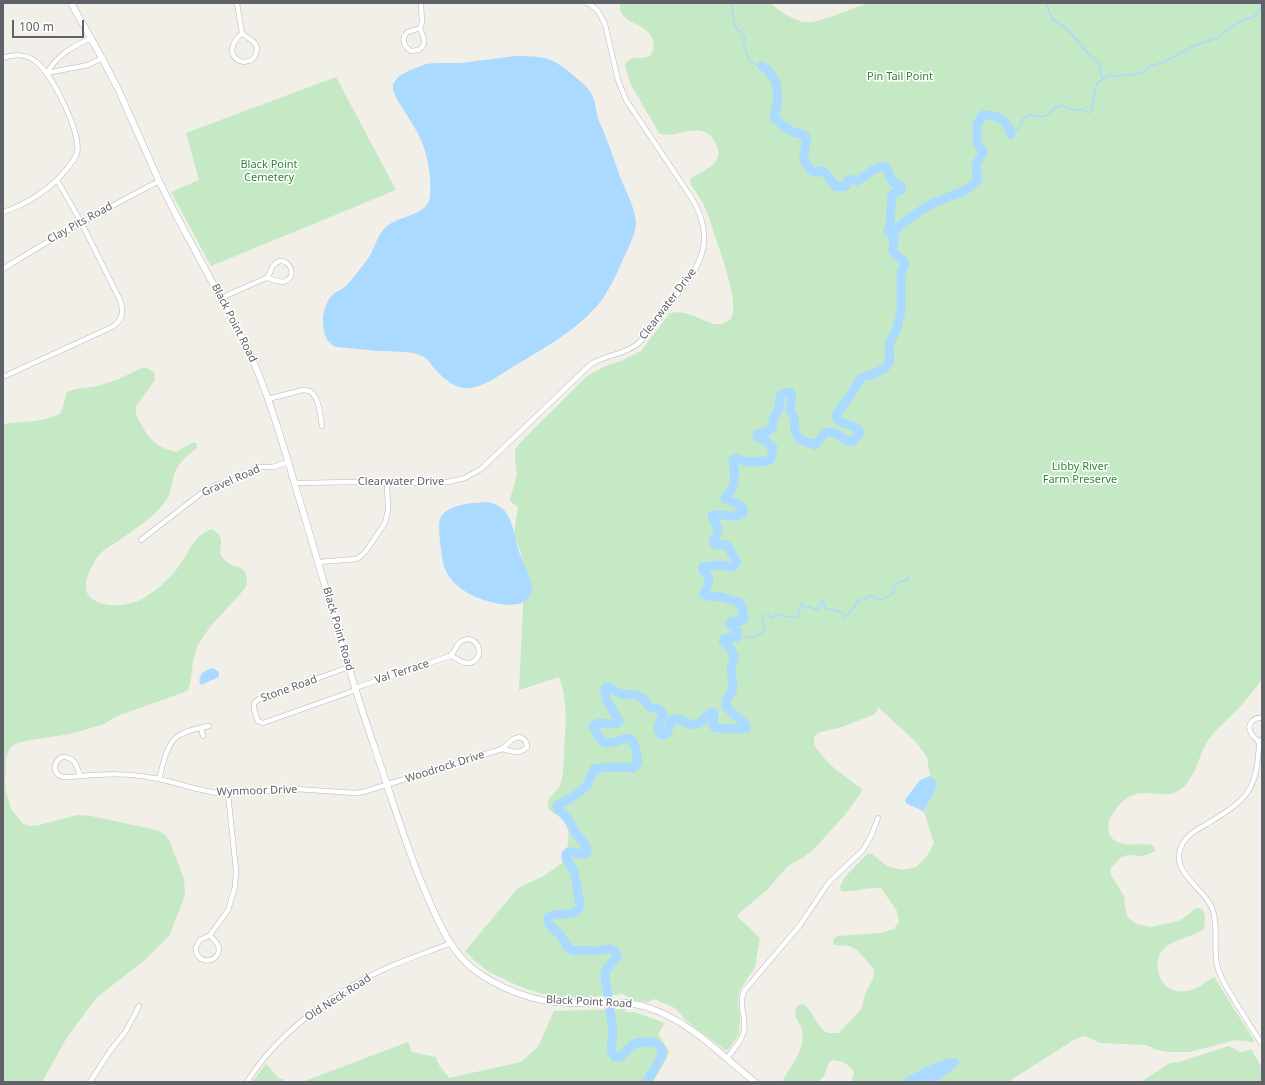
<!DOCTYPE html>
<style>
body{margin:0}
#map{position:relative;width:1265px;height:1085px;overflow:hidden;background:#f1efe8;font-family:"Noto Sans",sans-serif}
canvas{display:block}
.frame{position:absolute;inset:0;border:4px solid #5f6368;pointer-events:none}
.scale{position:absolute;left:12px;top:20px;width:72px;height:18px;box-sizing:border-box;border:2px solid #5f6368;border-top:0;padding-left:5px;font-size:12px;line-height:14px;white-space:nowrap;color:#5f6368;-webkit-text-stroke:3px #fff;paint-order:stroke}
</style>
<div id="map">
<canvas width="1265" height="1085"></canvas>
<div class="frame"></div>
<div class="scale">100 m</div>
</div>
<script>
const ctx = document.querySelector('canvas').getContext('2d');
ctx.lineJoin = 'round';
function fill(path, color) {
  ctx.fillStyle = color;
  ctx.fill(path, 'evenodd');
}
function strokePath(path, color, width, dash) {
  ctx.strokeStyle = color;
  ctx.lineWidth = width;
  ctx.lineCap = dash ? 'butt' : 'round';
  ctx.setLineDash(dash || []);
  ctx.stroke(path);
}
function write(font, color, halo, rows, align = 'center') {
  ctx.font = font + ' "Noto Sans",sans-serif';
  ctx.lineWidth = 3;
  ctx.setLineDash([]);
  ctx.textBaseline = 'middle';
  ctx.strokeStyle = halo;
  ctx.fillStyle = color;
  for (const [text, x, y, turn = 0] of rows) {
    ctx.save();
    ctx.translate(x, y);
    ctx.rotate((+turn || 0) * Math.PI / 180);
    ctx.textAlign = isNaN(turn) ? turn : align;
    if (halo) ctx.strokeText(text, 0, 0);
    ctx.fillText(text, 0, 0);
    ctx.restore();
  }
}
fill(new Path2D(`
 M 620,3 L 771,3 C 775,8 780,11 785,14 C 791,17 796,20 802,22 C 817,25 848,9 864,5 L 863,3 L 1262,3 L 1262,679 C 1255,689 1247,699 1239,708 C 1230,718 1217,727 1209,739 C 1198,755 1197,776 1181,789 C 1162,804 1138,779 1117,808 C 1114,812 1111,816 1109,821 C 1108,825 1108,828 1109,833 C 1115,850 1139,842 1153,845 L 1156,851 L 1143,856 L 1128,855 L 1121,857 L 1110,869 L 1111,875 L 1124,896 L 1125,908 L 1128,918 L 1137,924 L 1150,927 L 1165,924 L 1178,921 L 1188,915 L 1194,909 L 1199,908 L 1203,910 L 1205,916 L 1204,929 C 1192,938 1170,939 1161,952 C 1154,962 1158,982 1169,988 C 1173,991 1182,992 1187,991 C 1197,989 1206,982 1214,977 L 1255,1042 L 1236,1040 L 1189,1052 L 1169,1052 L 1157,1050 L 1146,1045 L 1100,1043 L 1085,1036 L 1075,1039 L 1008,1082 L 938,1082 L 943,1076 L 948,1073 L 954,1058 L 936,1063 L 919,1071 L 900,1082 L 853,1082 L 852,1080 L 854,1072 C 848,1063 843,1061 832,1060 L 829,1063 L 824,1076 L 818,1082 L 782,1082 C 788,1070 801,1055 802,1042 C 803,1039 803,1033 802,1029 C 799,1019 792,1018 797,1006 L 803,1004 C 815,1012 817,1030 829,1033 C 832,1033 836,1033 839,1033 L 862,1008 L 864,997 L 873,978 L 874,974 L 873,968 L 858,951 L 850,946 L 834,945 L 833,942 L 834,938 L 838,936 L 880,933 L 894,929 L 899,921 L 897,911 L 881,888 C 868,887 855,892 841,891 L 840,886 L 845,877 L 867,854 L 872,854 L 887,866 L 902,870 L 916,867 L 927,856 L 934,843 L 924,812 L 935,780 L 930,776 L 927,757 L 916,742 L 878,707 L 877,711 L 873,715 L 839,728 L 820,732 L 814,736 L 814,745 L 822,756 L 834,768 L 863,790 L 844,816 L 814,849 L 804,857 L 788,866 L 768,889 L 737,915 L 738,917 L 760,938 L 755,967 L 740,990 L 738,997 L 738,1003 L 740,1019 L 739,1034 L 728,1050 L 725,1050 L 684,1019 L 680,1013 L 673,1007 L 654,999 L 648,1002 L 634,1000 L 623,994 L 581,998 L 563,998 L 542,994 L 519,986 L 489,972 L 474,960 L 465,951 L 518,888 L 544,876 L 562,863 L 562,853 L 568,846 C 569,836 569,827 563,819 C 559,814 550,814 548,806 C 546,797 557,793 560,785 C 564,774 564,761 564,749 C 566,724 568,700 559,677 L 519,690 L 525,566 L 514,534 L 518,507 L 510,501 L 510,499 L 517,475 L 515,457 L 515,450 L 519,444 L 587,376 L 608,365 L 621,361 L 641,351 L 669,314 C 680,308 702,320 713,324 C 721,325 731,323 733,313 C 736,296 721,253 715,236 C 712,228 710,220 707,212 C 703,202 696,192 690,183 L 691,178 C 704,170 726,163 716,144 C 714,140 711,135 707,133 C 691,124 672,140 659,133 L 630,83 L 625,65 C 626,63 628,60 631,59 C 639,56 650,61 653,50 C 654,46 654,41 652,38 C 646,22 617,24 620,3 Z
 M 336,77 L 396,190 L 211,266 L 171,192 L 199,180 L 186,133 Z
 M 141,368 L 147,368 L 154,372 L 155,380 L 136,406 C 135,413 137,418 141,424 C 150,441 157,447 176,452 L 192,443 L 196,443 L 197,448 C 188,455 180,461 175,472 C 171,483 172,494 164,503 C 151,519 134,530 117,542 C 112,545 104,549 100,554 C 95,559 92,566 89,573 C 87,578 85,584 86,590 C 91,608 121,607 135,602 C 150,597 170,579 179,566 C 190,552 193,535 212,529 C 230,541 214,547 223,558 C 233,572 248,560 247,585 C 231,608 204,626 195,653 C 191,665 193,678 188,690 L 182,693 L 117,716 L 104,724 L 70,734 L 24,741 L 13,745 L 9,749 L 6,759 L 5,781 L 7,795 L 11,809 L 22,823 L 29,826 L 39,825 L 77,815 L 91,816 L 156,830 L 164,834 L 169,840 L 184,879 L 185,896 L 169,936 L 146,959 L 96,998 L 66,1039 L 42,1082 L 3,1082 L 3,553 L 4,550 L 3,541 L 3,424 C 22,421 44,423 61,413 L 67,392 C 76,388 84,388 93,387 C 111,383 124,377 141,368 Z
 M 625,1009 L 626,1012 L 634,1012 L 665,1023 L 658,1034 L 669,1051 L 668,1056 L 653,1082 L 302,1082 L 408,1042 L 412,1052 L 436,1057 L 439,1065 L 449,1078 L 521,1062 L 538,1047 L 554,1011 Z
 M 1229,1046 C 1241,1051 1237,1055 1251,1049 L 1262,1068 L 1262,1082 L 1141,1082 L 1170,1063 L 1179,1062 Z
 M 266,1064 L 279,1079 L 282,1079 L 286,1082 L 252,1082 Z`), '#c5e8c5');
fill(new Path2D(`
 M 516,56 C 549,56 555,59 580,81 C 584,85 590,89 592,95 C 596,103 596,113 599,121 C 607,139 613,156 619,174 C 624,188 636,208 636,224 C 635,236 628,248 623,259 C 618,272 606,297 596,307 C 574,332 544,348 516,365 C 502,373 485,387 469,388 C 455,390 441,376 433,367 C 430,363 427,358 422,356 C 409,350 394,352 379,351 C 365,350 351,348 336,347 C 328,343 326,339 324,331 C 321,318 324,304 333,294 C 337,291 342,290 346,286 C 353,278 360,269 367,260 C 375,250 376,235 387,226 C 399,216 428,215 430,197 C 432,175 427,149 416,130 C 409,117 399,105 393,91 L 393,84 L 399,76 L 408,71 L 426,64 L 435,63 L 461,63 Z
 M 487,502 C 493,503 500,506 504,510 C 513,521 515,538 519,552 C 524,564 529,575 533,587 C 531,592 529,599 524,602 C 509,610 475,599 463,590 C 457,586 452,581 448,575 C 442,566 442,554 440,543 C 440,536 438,526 440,519 C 446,504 473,503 487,502 Z
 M 213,668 L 219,672 L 219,677 L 201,685 L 199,680 L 202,673 L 209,669 Z
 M 930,776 L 935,780 L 937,786 L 927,804 L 924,812 C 919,808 912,807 906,803 L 905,800 L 920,780 Z
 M 952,1058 L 957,1059 L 959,1063 C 953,1072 944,1074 938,1082 L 900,1082 C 916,1072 933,1062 952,1058 Z`), '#aadaff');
strokePath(new Path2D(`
 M 731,3 L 735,27 L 741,32 L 745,39 L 743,44 L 747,53 L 748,59 L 754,64 L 762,66
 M 1046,3 L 1052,19 L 1066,28 L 1089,54 L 1099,62 L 1102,78
 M 1011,134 L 1019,128 L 1023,119 L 1030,115 L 1039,117 L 1048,115 L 1052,110 L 1061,105 L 1068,109 L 1084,110 L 1089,113 L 1091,111 L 1095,89 L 1098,82 L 1108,76 L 1130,75 L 1143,73 L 1150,66 L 1164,62 L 1193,46 L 1217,38 L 1237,23 L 1255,16 L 1262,5
 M 737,637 L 753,637 L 764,632 L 765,630 L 762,620 L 763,616 L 766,614 L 769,614 L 772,618 L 779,614 C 784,618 790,617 797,617 L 802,604 L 806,608 L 810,607 L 817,610 L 818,606 L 822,602 L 824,602 L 824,607 C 832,612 839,607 845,618 C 849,612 855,608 857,601 L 865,599 L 872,595 L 878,600 L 886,598 L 893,593 L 895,586 L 899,582 L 906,581 L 909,577`), '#aadaff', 1.5);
strokePath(new Path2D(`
 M 892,234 L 903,223 L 917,213 L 931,204 L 966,190 L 978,180 L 976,165 L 983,153 L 977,142 L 977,124 L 983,115 C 1000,115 1005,119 1011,134
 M 608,995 C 604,974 601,973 617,957 L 615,951 L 609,949 L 595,951 L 582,950 L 575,951 L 569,949 C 565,943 562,936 556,931 C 553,928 548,925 548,921 C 545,908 577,922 580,905 L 574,871 L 566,858 L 566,854 L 569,852 C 574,851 579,855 585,854 L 587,851 L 586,846 L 576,833 L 568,819 L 558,809 L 557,805 L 570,799 L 587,786 L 594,769 L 613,767 L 633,768 C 638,765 638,762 637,757 C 633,725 623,744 605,743 L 600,739 L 593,726 L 597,723 C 605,722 613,727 619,721 L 606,699 L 605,689 L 607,687 L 609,687 C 613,690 618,693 623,694 C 630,695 636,694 642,698 C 646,700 647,705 650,707 C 654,709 659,708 662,712 C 666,718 653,725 661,735 L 663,735 L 667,733 L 672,719 C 681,717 688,727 697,724 C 704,722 706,714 712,712 L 714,714 L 713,725 L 715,728 L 741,729 L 746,728 L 746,725 L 744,723 L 726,707 L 726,700 L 732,691 L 733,687 L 731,669 L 734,656 L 731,649 L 723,641 L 726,638 L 737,637 L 737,631 L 730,624 L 732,621 C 736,621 741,623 744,619 L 741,605 L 739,602 L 721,597 L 707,596 L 704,594 C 708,584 713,580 703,570 L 703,567 L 720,565 L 733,567 L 737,562 L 727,545 L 714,544 L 713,542 C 720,528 719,529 712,516 C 721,512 734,520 743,513 L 743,509 L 736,503 L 725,499 C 726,494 731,491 733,486 C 736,477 734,468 733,460 L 736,458 L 747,462 L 767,461 L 770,460 L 773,448 L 766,441 L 759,438 L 757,435 L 759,433 L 766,432 L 772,428 L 774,417 L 779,409 L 780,397 L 783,394 L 789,392 L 792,395 L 790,409 L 794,417 L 795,430 L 799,439 L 815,445 L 817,443 L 825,433 C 837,429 842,441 852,442 L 859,434 L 859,430 C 853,423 837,426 836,414 L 847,401 L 861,378 L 865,376 L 869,376 L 885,368 L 890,361 L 889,345 L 897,328 L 901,311 L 901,274 L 905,264 L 904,262 L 894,252 L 893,250 L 894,239 L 892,234 L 888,231 L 890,225 L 892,196 L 895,192 L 901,190 L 901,186 L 892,181 L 886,167 L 883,166 L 873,170 L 857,181 L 849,179 L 846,186 L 842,187 L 835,186 L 827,175 L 822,171 C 813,172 815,174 809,167 C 808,165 806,163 805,162 C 801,154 808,144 806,137 C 802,133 798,134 793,132 C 786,129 780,122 774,118 L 778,98 L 776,82 L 767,69 L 762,66
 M 610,1009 L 613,1032 L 611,1051 L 615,1057 L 620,1057 C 625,1053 629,1047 634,1044 C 641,1041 654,1041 659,1046 C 662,1049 662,1052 662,1055 L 647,1082`), '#aadaff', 9);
const minor = new Path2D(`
 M 237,3 L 242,33
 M 420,28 C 423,37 428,43 419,50 L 411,51 C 404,47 400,38 408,32 C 412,30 416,30 420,28 Z
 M 420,28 L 422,22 L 421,3
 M 242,33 C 247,39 255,39 257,48 C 256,70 227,63 233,46 C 234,40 239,37 242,33 Z
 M 3,58 C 13,54 26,54 35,61 C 51,71 82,134 77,153 C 75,159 70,165 66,170 C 49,190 28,204 3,212
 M 47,73 L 88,65 L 102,58
 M 47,73 C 59,53 71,48 91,38
 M 3,269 C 53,237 106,209 159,181
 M 221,298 L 266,278 C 276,279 284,287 291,276 C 294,266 282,255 274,265 C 269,269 272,274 266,278
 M 3,377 L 112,327 C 123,320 124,312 120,300 L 81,222 L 57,180
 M 268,399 L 303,390 L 310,391 C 320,399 320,415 322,426
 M 295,483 L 359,482 L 387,483 L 440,483 L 448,482 L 465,478 L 481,469 L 591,364 C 605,355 623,355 636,345 C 646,338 657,320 665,310 C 695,273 721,245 691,197 L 626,100 L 618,80 L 605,24 L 598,11 L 591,5 L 586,3
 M 141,540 L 204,491 L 216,485 L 230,482 L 259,467 L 273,467 L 288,462
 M 318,562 L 357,559 L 361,556 L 366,551 L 385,523 L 388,510 L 387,483
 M 467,639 C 483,640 483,663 467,663 C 461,663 456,657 450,656 C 458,650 454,642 467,639 Z
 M 349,667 L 259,699 L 254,703 L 254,709 L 258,721 L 263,723 L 356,690
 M 355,688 L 450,656
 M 1262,718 C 1254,717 1246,724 1251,733 C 1253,737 1257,739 1259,743 L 1262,739
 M 201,728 L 203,736
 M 520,737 C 525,739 527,742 527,747 C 520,755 511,751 502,749 L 513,739 Z
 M 1259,743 C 1257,792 1247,799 1207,824 C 1198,829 1188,834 1183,843 C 1167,872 1203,886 1212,908 C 1219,926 1213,947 1217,965 C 1220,979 1229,991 1236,1003 C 1245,1017 1253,1031 1262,1044
 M 62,757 C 74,756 77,766 80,776 C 75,776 68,778 63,777 C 52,774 53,762 62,757 Z
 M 80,776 C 105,774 128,773 153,778 C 178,782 202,793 228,794 L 296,789 L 355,793 L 363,792 L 502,749
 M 159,779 C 163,766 166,744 178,736 C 187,730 199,728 209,726
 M 210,935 L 228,910 L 235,887 L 236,870 L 228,794
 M 210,935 C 212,938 216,941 218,945 C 224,962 195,968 196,947 L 200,940 Z
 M 727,1058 C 733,1050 742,1041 744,1031 C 747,1018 737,1003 745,990 L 800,925 L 829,882 L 863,850 L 871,836 L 878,818
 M 90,1082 L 110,1051 L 126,1031 L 139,1006
 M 247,1082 C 277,1034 331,994 382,970 C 404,960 428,952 451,943`);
const secondary = new Path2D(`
 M 71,3 L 102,58 L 119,91 L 159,181 L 176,215 L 246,345 C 272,400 287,460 305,518 C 322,574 338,632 355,688 C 366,723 378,757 389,791 C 403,833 417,876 436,916 C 445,935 455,954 472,968 C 497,988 536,1003 568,1003 C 594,1004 621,999 646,1007 C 689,1020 721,1055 755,1082`);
strokePath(minor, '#b5b8bc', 5.5);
strokePath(secondary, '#b6babf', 7);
strokePath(minor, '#fff', 4.5);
strokePath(secondary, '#fff', 6);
write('11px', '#348238', '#fff', [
 ["Pin Tail Point",900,77],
 ["Black Point",269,165],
 ["Cemetery",269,178],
 ["Libby River",1080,467],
 ["Farm Preserve",1080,480]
]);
write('11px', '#5f6368', '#fff', [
 ["Clay Pits Road",80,223,-29],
 ["Clearwater Drive",668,304,-53],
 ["Black Point Road",234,323,63],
 ["Gravel Road",231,481,-24],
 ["Clearwater Drive",401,482],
 ["Black Point Road",338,629,74],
 ["Val Terrace",402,672,-18],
 ["Stone Road",289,689,-20],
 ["Woodrock Drive",445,767,-18],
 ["Wynmoor Drive",257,791,-2],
 ["Old Neck Road",338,998,-33],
 ["Black Point Road",589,1002,3]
]);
</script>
